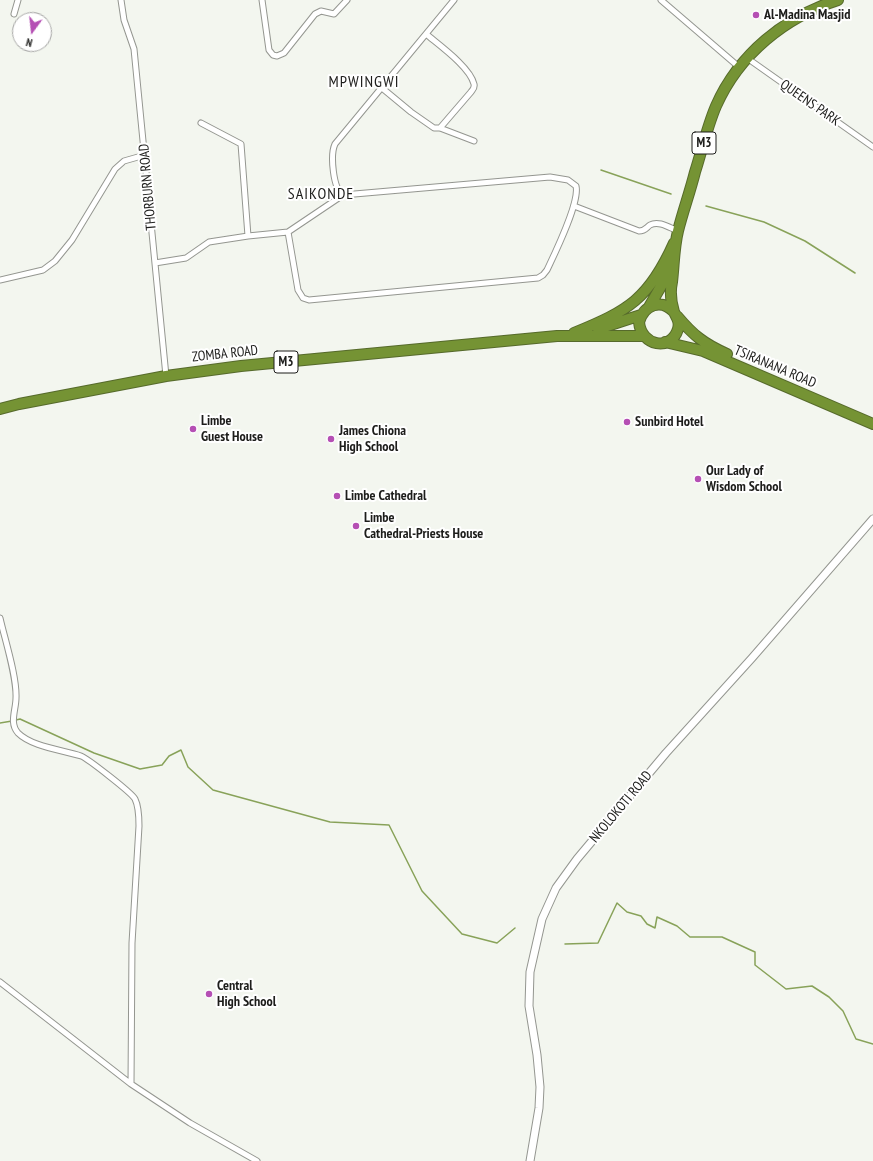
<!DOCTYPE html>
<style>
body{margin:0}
#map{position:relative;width:873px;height:1161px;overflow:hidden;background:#f3f6ef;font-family:"PT Sans Narrow",sans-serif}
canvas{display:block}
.north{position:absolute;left:12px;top:12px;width:40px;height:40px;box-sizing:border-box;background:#fff;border:1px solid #a5a5a4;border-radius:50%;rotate:195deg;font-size:11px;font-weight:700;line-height:16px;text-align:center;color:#1d1d1b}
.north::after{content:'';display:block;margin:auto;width:14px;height:18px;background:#b54fb4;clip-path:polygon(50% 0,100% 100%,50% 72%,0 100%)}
</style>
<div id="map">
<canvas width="873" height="1161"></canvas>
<div class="north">N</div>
</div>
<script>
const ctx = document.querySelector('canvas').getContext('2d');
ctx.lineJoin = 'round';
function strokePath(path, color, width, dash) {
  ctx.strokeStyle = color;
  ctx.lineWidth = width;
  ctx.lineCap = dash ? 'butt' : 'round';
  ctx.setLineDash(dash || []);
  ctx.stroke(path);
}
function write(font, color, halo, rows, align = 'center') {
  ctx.font = font + ' "PT Sans Narrow",sans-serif';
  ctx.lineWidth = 4;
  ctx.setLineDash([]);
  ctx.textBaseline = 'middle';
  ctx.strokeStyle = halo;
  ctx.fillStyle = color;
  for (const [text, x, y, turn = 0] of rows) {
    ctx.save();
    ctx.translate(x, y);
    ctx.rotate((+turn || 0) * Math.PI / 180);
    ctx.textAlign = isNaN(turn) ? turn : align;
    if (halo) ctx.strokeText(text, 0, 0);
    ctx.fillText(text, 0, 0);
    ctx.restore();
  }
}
strokePath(new Path2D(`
 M 601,170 L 671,194
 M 706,206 L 764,222 L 805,241 L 855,273
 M 16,720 L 20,719 L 94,753 L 140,769 L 162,765 L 169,756 L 181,750 L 188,767 L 213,790 L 330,822 L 389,825 L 422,891 L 462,934 L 497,943 L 515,928
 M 0,723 L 12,721
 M 565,944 L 598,943 L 617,903 L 627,912 L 641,916 L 647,924 L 655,928 L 657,917 L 677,926 L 690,937 L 722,937 L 755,952 L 755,965 L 786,989 L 812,986 L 829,997 L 843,1011 L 856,1039 L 873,1044`), '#88a259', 1.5);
const street = new Path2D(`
 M 121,0 L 124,20 L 134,49 L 166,376
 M 262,0 L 269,50 L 273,55 L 277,56 L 284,53 L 315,14 L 321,11 L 334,14 L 347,0
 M 661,0 L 739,67
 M 14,14 L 18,0
 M 426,34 C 439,45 470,67 474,84 C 475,88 473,89 471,92 L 440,128
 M 747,58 L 873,147
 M 382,88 L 411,112 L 434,128 L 440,128 L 474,141
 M 201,123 L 241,144 L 248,236
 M 343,195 C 333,189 330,155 335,144 L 454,0
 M 574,206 L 639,231 C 645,231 646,228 650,225 C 659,220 670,228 678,231
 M 155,263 L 186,258 L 209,242 L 248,236 L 288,232 L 343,195 L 550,177 L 568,180 L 576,186 C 580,202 555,253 547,270 L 543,275 L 538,278 L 309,300 L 303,298 L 298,290 L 288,232
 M 0,280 L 43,270 L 55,261 L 72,240 L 115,169 L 124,161 L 145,155
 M 0,618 C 5,640 17,677 16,698 C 16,710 9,723 18,733 C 32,747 63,750 81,756 C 87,758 132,793 135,799 C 139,807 139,818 139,826 L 132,943 L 131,1084
 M 0,982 L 131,1084 L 190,1123 L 257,1161`);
const secondary = new Path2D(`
 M 530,1161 L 539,1108 L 540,1087 L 537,1055 L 529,1006 L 530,972 L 542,919 L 556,888 L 577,859 L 666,753 L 752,658 L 873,519`);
const highway = new Path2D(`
 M 649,307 L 664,281 L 670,265
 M 674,312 C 661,298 644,305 639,322 C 641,346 671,352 678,329 C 680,322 677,318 674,312 C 671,302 670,291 672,282 C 674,265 674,247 678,231 C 683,211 690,192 695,172 C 702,150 707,127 716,106 C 739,54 785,17 838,0
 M 677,316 C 693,335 704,344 727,354
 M 598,329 L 641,315
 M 574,333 C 628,311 649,299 674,243
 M 665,342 L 703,351 L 873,424
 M 0,409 L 19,404 L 166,376 L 241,366 L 557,336 L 643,336`);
strokePath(street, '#949690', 7);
strokePath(secondary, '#949690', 9);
strokePath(highway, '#566a2b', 12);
strokePath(street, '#fff', 5);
strokePath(secondary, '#fff', 7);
strokePath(highway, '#759334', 10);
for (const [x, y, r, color] of [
 [756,15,4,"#b54fb4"],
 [627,422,4,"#b54fb4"],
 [193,429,4,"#b54fb4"],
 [331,439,4,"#b54fb4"],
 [698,479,4,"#b54fb4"],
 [337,496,4,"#b54fb4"],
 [356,526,4,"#b54fb4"],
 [209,994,4,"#b54fb4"]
]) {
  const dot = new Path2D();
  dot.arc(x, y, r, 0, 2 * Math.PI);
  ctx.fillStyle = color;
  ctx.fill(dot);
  strokePath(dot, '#fff', 1.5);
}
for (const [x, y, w] of [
 [704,143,24],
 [286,362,24]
]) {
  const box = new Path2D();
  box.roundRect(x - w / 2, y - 11, w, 22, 3);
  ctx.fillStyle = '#fff';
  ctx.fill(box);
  strokePath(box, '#1d1d1b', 1);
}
write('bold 13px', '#1d1d1b', null, [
 ["M3",704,143],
 ["M3",286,362]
]);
write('bold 14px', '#1d1d1b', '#fff', [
 ["Al-Madina Masjid",764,15],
 ["Limbe",201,421],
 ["Guest House",201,437],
 ["Sunbird Hotel",635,422],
 ["James Chiona",339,431],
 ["High School",339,447],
 ["Our Lady of",706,471],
 ["Wisdom School",706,487],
 ["Limbe Cathedral",345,496],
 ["Limbe",364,518],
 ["Cathedral-Priests House",364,534],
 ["Central",217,986],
 ["High School",217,1002]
], 'left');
write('14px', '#1d1d1b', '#fff', [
 ["QUEENS PARK",810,103,35],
 ["THORBURN ROAD",148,187,-95],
 ["ZOMBA ROAD",225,354,-6],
 ["TSIRANANA ROAD",775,367,23],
 ["NKOLOKOTI ROAD",621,807,-50]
]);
ctx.letterSpacing = '1px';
write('16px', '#1d1d1b', '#fff', [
 ["MPWINGWI",364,82],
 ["SAIKONDE",321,194]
]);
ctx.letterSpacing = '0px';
</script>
